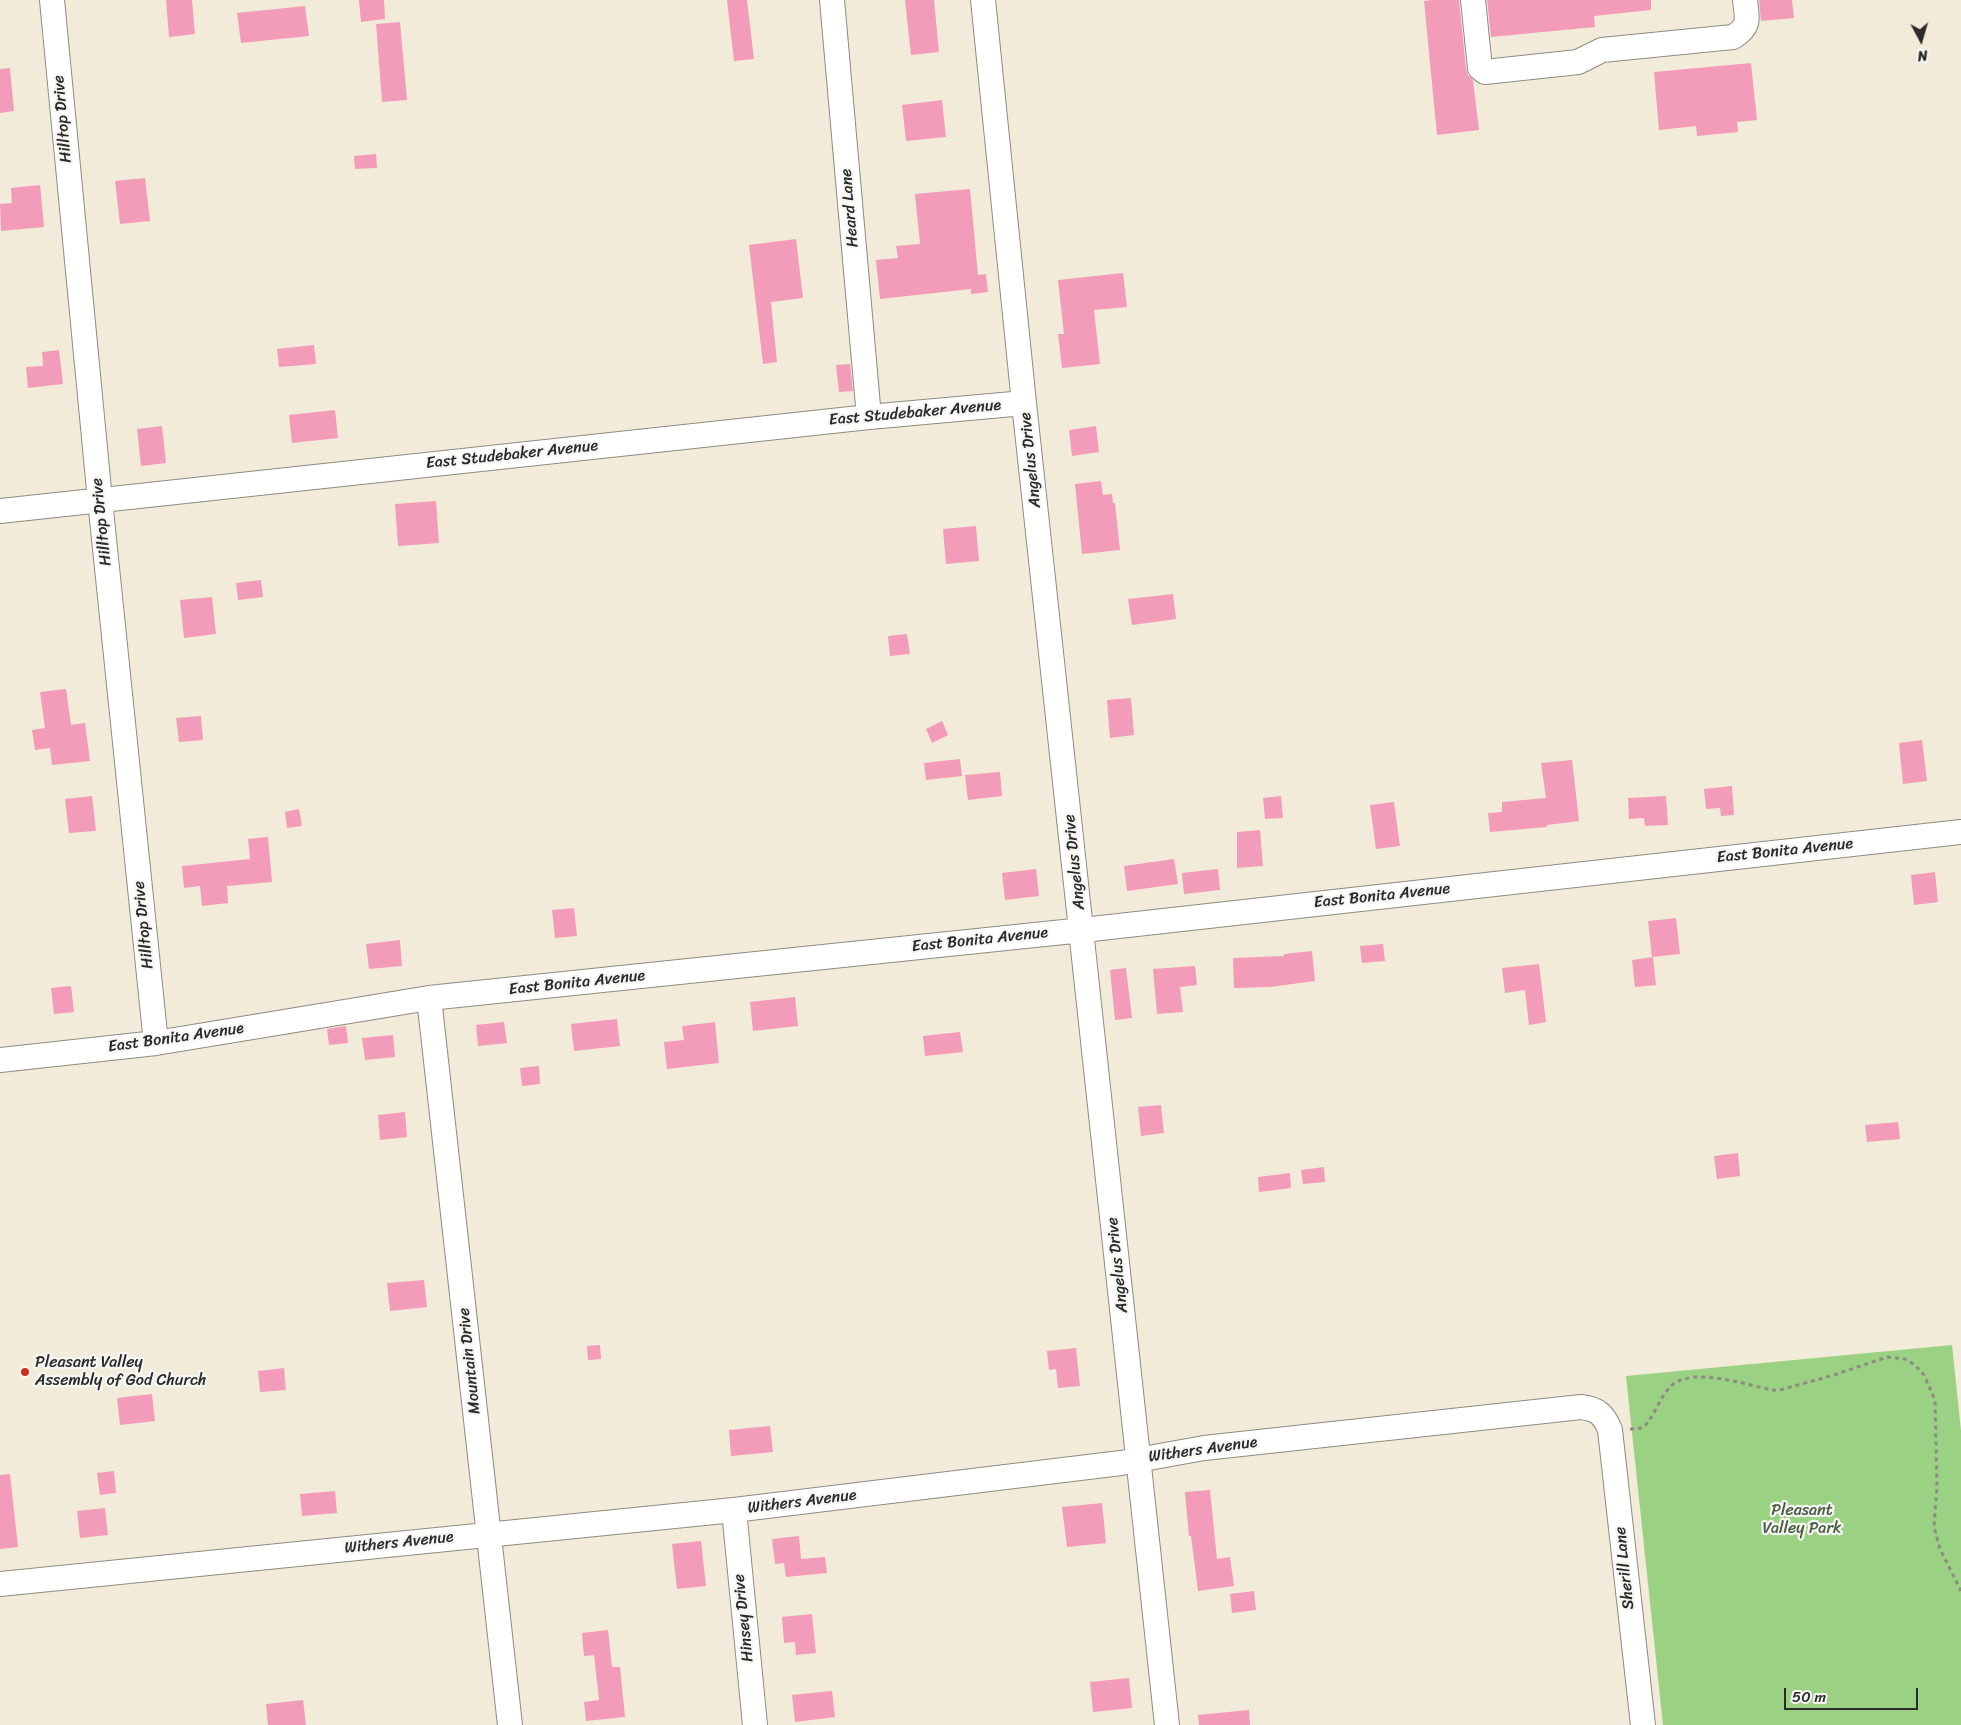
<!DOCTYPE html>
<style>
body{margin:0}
#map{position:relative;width:1961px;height:1725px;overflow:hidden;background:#f2ebd9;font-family:Sriracha,sans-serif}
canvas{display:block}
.north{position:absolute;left:1896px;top:15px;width:50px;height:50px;-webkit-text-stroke:4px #f6f6f2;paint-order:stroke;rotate:174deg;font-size:14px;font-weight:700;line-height:20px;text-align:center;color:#2b2b2b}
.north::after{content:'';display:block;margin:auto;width:18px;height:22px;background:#2b2b2b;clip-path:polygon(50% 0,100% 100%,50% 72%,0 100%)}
.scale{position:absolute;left:1784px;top:1688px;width:134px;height:22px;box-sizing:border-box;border:2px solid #2b2b2b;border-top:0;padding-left:6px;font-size:15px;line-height:18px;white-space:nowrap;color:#2b2b2b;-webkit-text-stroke:4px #f6f6f2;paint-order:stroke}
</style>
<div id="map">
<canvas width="1961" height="1725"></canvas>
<div class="north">N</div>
<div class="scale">50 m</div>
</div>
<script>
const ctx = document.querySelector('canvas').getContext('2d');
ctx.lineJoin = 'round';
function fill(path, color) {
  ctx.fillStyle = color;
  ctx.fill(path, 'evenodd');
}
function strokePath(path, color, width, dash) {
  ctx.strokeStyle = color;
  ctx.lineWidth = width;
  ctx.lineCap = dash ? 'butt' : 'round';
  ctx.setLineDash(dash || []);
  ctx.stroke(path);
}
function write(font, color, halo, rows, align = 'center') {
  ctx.font = font + ' Sriracha,sans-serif';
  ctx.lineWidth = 4.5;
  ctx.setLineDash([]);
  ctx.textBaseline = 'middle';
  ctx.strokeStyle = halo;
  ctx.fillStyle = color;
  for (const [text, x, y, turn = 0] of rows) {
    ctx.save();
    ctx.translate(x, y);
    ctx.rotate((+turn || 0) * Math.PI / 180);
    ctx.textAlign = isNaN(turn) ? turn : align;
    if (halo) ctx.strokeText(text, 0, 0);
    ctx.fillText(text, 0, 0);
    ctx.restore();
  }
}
fill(new Path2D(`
 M 1952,1345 L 1961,1431 L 1961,1725 L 1663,1725 L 1626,1376 Z`), '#9bd182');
fill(new Path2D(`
 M 166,0 L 192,0 L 195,34 L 169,37 Z
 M 359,0 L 384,0 L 385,19 L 361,22 Z
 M 727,0 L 747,0 L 754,59 L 734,61 Z
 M 905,0 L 934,0 L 939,52 L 911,55 Z
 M 1433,0 L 1459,0 L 1466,69 L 1468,75 L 1473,80 L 1479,130 L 1437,135 L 1424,1 Z
 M 1487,0 L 1651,0 L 1651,10 L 1594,16 L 1595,27 L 1491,37 Z
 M 1759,0 L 1792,0 L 1794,18 L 1761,21 Z
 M 305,6 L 309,36 L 241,43 L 237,13 Z
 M 400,22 L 407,100 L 382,102 L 376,24 Z
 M 1751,63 L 1757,120 L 1737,122 L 1738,132 L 1697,136 L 1696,126 L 1659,130 L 1654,72 Z
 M 10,68 L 14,111 L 0,113 L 0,69 Z
 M 942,100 L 946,137 L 906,141 L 902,105 Z
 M 376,154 L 377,168 L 355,169 L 354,156 Z
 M 145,178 L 150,221 L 120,224 L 115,181 Z
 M 40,185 L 44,227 L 1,231 L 0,204 L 12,203 L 11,188 Z
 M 970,189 L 978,275 L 986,274 L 988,292 L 971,294 L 971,289 L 880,299 L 876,260 L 898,258 L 896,246 L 920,244 L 915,194 Z
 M 796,239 L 803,298 L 771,302 L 777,362 L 763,364 L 749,245 Z
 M 1123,273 L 1127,307 L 1094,310 L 1100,364 L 1062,368 L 1058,334 L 1064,334 L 1058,280 Z
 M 314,345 L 316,364 L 279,367 L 277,349 Z
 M 59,350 L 63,384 L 28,388 L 26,367 L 43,366 L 42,352 Z
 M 850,364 L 853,391 L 839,392 L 836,365 Z
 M 335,410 L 338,438 L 292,443 L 289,415 Z
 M 162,426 L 166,463 L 141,466 L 137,429 Z
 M 1096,426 L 1099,452 L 1072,456 L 1069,430 Z
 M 1101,481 L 1103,495 L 1112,494 L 1113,503 L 1115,503 L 1120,550 L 1082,554 L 1075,484 Z
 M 436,501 L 439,543 L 398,546 L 395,504 Z
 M 976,526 L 979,561 L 946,564 L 943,529 Z
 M 261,580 L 263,597 L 238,600 L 236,583 Z
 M 1173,594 L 1176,619 L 1132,625 L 1128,599 Z
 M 212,597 L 216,634 L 184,638 L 180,600 Z
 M 907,634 L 910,654 L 890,656 L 888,636 Z
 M 66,689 L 71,725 L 85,723 L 90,761 L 52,765 L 50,748 L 35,750 L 32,730 L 45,728 L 40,692 Z
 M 1131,698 L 1134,735 L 1110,738 L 1107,700 Z
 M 201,716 L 203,740 L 179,742 L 176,718 Z
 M 942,721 L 948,735 L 932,743 L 926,729 Z
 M 1922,740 L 1927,781 L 1903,784 L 1899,743 Z
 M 960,759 L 962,776 L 926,780 L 924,763 Z
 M 1572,760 L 1579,821 L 1547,825 L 1547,827 L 1490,832 L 1488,813 L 1502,812 L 1502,802 L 1546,798 L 1541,763 Z
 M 1000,772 L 1002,796 L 968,800 L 965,775 Z
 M 1732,786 L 1734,815 L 1721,816 L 1720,808 L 1706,809 L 1704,789 Z
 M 92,796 L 96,831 L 69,833 L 65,799 Z
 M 1281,796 L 1283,818 L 1265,819 L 1263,798 Z
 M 1666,796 L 1668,825 L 1645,826 L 1644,818 L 1629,819 L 1628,798 Z
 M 1394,802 L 1400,846 L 1376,849 L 1370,805 Z
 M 299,809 L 302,826 L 287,828 L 285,812 Z
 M 1260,830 L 1263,866 L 1237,868 L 1237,832 Z
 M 268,837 L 272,882 L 227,886 L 228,903 L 202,906 L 200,886 L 184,888 L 182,866 L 250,859 L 248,839 Z
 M 1174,859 L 1178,884 L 1127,891 L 1124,866 Z
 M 1036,869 L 1039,896 L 1005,900 L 1002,873 Z
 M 1218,869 L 1220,890 L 1184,894 L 1182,873 Z
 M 1935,872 L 1938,902 L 1914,905 L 1911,875 Z
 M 574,908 L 577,936 L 555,938 L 552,910 Z
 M 1676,918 L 1680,954 L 1652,957 L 1648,921 Z
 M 400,940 L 402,966 L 369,969 L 366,944 Z
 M 1383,944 L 1385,961 L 1362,963 L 1360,946 Z
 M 1312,951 L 1315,981 L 1270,987 L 1234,988 L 1233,958 L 1284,956 L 1284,954 Z
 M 1653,957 L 1656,985 L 1635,987 L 1632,960 Z
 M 1539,964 L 1546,1022 L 1529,1025 L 1525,990 L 1505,993 L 1502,968 Z
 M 1195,966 L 1197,985 L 1180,987 L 1183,1012 L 1157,1014 L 1153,969 Z
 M 1126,968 L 1132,1018 L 1115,1020 L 1110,970 Z
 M 71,986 L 74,1012 L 54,1014 L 51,988 Z
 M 795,997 L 798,1026 L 753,1031 L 750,1002 Z
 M 617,1019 L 620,1046 L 574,1051 L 571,1024 Z
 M 504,1022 L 507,1043 L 478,1046 L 476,1025 Z
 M 715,1022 L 719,1063 L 667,1069 L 664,1042 L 684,1040 L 682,1026 Z
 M 346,1026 L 348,1043 L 329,1045 L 327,1029 Z
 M 960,1032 L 963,1052 L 925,1056 L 923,1036 Z
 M 393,1035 L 395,1057 L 365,1060 L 362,1038 Z
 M 539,1066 L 540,1084 L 522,1086 L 520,1068 Z
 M 1161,1105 L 1164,1133 L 1141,1136 L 1138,1107 Z
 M 405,1112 L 407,1137 L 380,1140 L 378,1115 Z
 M 1898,1122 L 1900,1139 L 1867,1142 L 1865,1125 Z
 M 1738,1153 L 1740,1176 L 1717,1179 L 1714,1156 Z
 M 1324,1167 L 1325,1182 L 1303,1184 L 1301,1170 Z
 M 1290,1173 L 1291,1188 L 1259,1192 L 1258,1177 Z
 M 424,1280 L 427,1307 L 390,1311 L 387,1283 Z
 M 600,1345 L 601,1359 L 588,1360 L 587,1346 Z
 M 1076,1348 L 1080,1386 L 1058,1388 L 1056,1369 L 1049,1370 L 1047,1351 Z
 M 284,1368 L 286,1390 L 260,1392 L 258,1371 Z
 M 152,1394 L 155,1421 L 120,1425 L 117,1398 Z
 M 770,1426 L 773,1452 L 731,1456 L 729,1430 Z
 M 114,1471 L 116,1493 L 100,1495 L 97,1473 Z
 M 10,1474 L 18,1547 L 0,1549 L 0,1475 Z
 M 1210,1490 L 1217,1559 L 1230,1557 L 1234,1586 L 1198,1591 L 1191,1536 L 1189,1536 L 1185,1492 Z
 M 335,1491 L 337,1513 L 302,1516 L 300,1494 Z
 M 1102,1503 L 1106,1543 L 1067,1547 L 1062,1507 Z
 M 105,1508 L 108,1535 L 80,1538 L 77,1511 Z
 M 799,1536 L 801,1559 L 825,1557 L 827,1573 L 786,1577 L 784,1563 L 775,1564 L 772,1539 Z
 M 701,1541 L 706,1586 L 677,1589 L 672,1544 Z
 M 1254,1591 L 1256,1610 L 1232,1613 L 1230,1594 Z
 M 812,1614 L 816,1653 L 796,1655 L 795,1642 L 784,1643 L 782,1617 Z
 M 608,1630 L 612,1667 L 620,1667 L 625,1717 L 586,1721 L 584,1702 L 599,1700 L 594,1655 L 584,1656 L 582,1633 Z
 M 1129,1678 L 1132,1708 L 1093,1712 L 1090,1682 Z
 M 832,1691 L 835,1717 L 795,1722 L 792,1695 Z
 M 303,1700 L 306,1725 L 268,1725 L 266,1704 Z
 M 1249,1710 L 1250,1725 L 1199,1725 L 1198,1715 Z`), '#f39cb9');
const minor = new Path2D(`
 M 52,0 L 100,500 L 156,1043
 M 832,0 L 869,417
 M 983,0 L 1024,403 L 1167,1725
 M 1473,0 L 1480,68 L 1485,72 L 1578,62 L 1602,50 L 1733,37 C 1751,26 1747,18 1745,0
 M 0,511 L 869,417 L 1024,403
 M 429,998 L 510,1725
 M 0,1060 L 156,1043 L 429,998 L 1083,930 L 1961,832
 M 734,1510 L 755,1725
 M 0,1584 L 734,1510 L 1121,1463 L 1204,1448 L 1581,1407 C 1598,1409 1604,1415 1610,1430 L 1643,1725`);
strokePath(minor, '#8e8b82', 26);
strokePath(new Path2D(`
 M 1630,1429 L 1643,1428 C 1655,1416 1659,1398 1671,1386 C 1692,1366 1747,1385 1772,1390 L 1780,1390 L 1834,1375 L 1887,1357 L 1905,1359 L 1915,1365 L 1924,1375 L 1935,1400 L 1937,1486 L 1934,1527 L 1940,1549 L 1961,1591`), '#8e8b82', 3, [4, 4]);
strokePath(minor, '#fff', 24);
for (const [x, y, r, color] of [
 [25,1372,5,"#c8321e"]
]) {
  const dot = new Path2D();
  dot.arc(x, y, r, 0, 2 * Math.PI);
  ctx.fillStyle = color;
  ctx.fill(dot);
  strokePath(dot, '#f6f6f2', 2);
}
write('16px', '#2b2b2b', '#f6f6f2', [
 ["Hilltop Drive",63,119,-95],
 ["Heard Lane",850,208,-95],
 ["East Studebaker Avenue",915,413,-5],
 ["East Studebaker Avenue",512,455,-6],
 ["Angelus Drive",1031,460,-96],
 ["Hilltop Drive",102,522,-96],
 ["East Bonita Avenue",1785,851,-6],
 ["Angelus Drive",1075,862,-96],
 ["East Bonita Avenue",1382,896,-6],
 ["Hilltop Drive",144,925,-96],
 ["East Bonita Avenue",980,940,-6],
 ["East Bonita Avenue",577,983,-6],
 ["East Bonita Avenue",176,1038,-8],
 ["Angelus Drive",1118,1265,-96],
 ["Mountain Drive",470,1361,-96],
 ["Withers Avenue",1203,1450,-8],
 ["Withers Avenue",802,1502,-7],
 ["Withers Avenue",399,1543,-6],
 ["Sherill Lane",1625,1568,-96],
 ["Hinsey Drive",744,1618,-96]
]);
write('16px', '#2b2b2b', '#f6f6f2', [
 ["Pleasant Valley",35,1363],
 ["Assembly of God Church",35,1381]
], 'left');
write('16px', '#4d5d45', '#f6f6f2', [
 ["Pleasant",1802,1511],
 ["Valley Park",1802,1529]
]);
</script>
